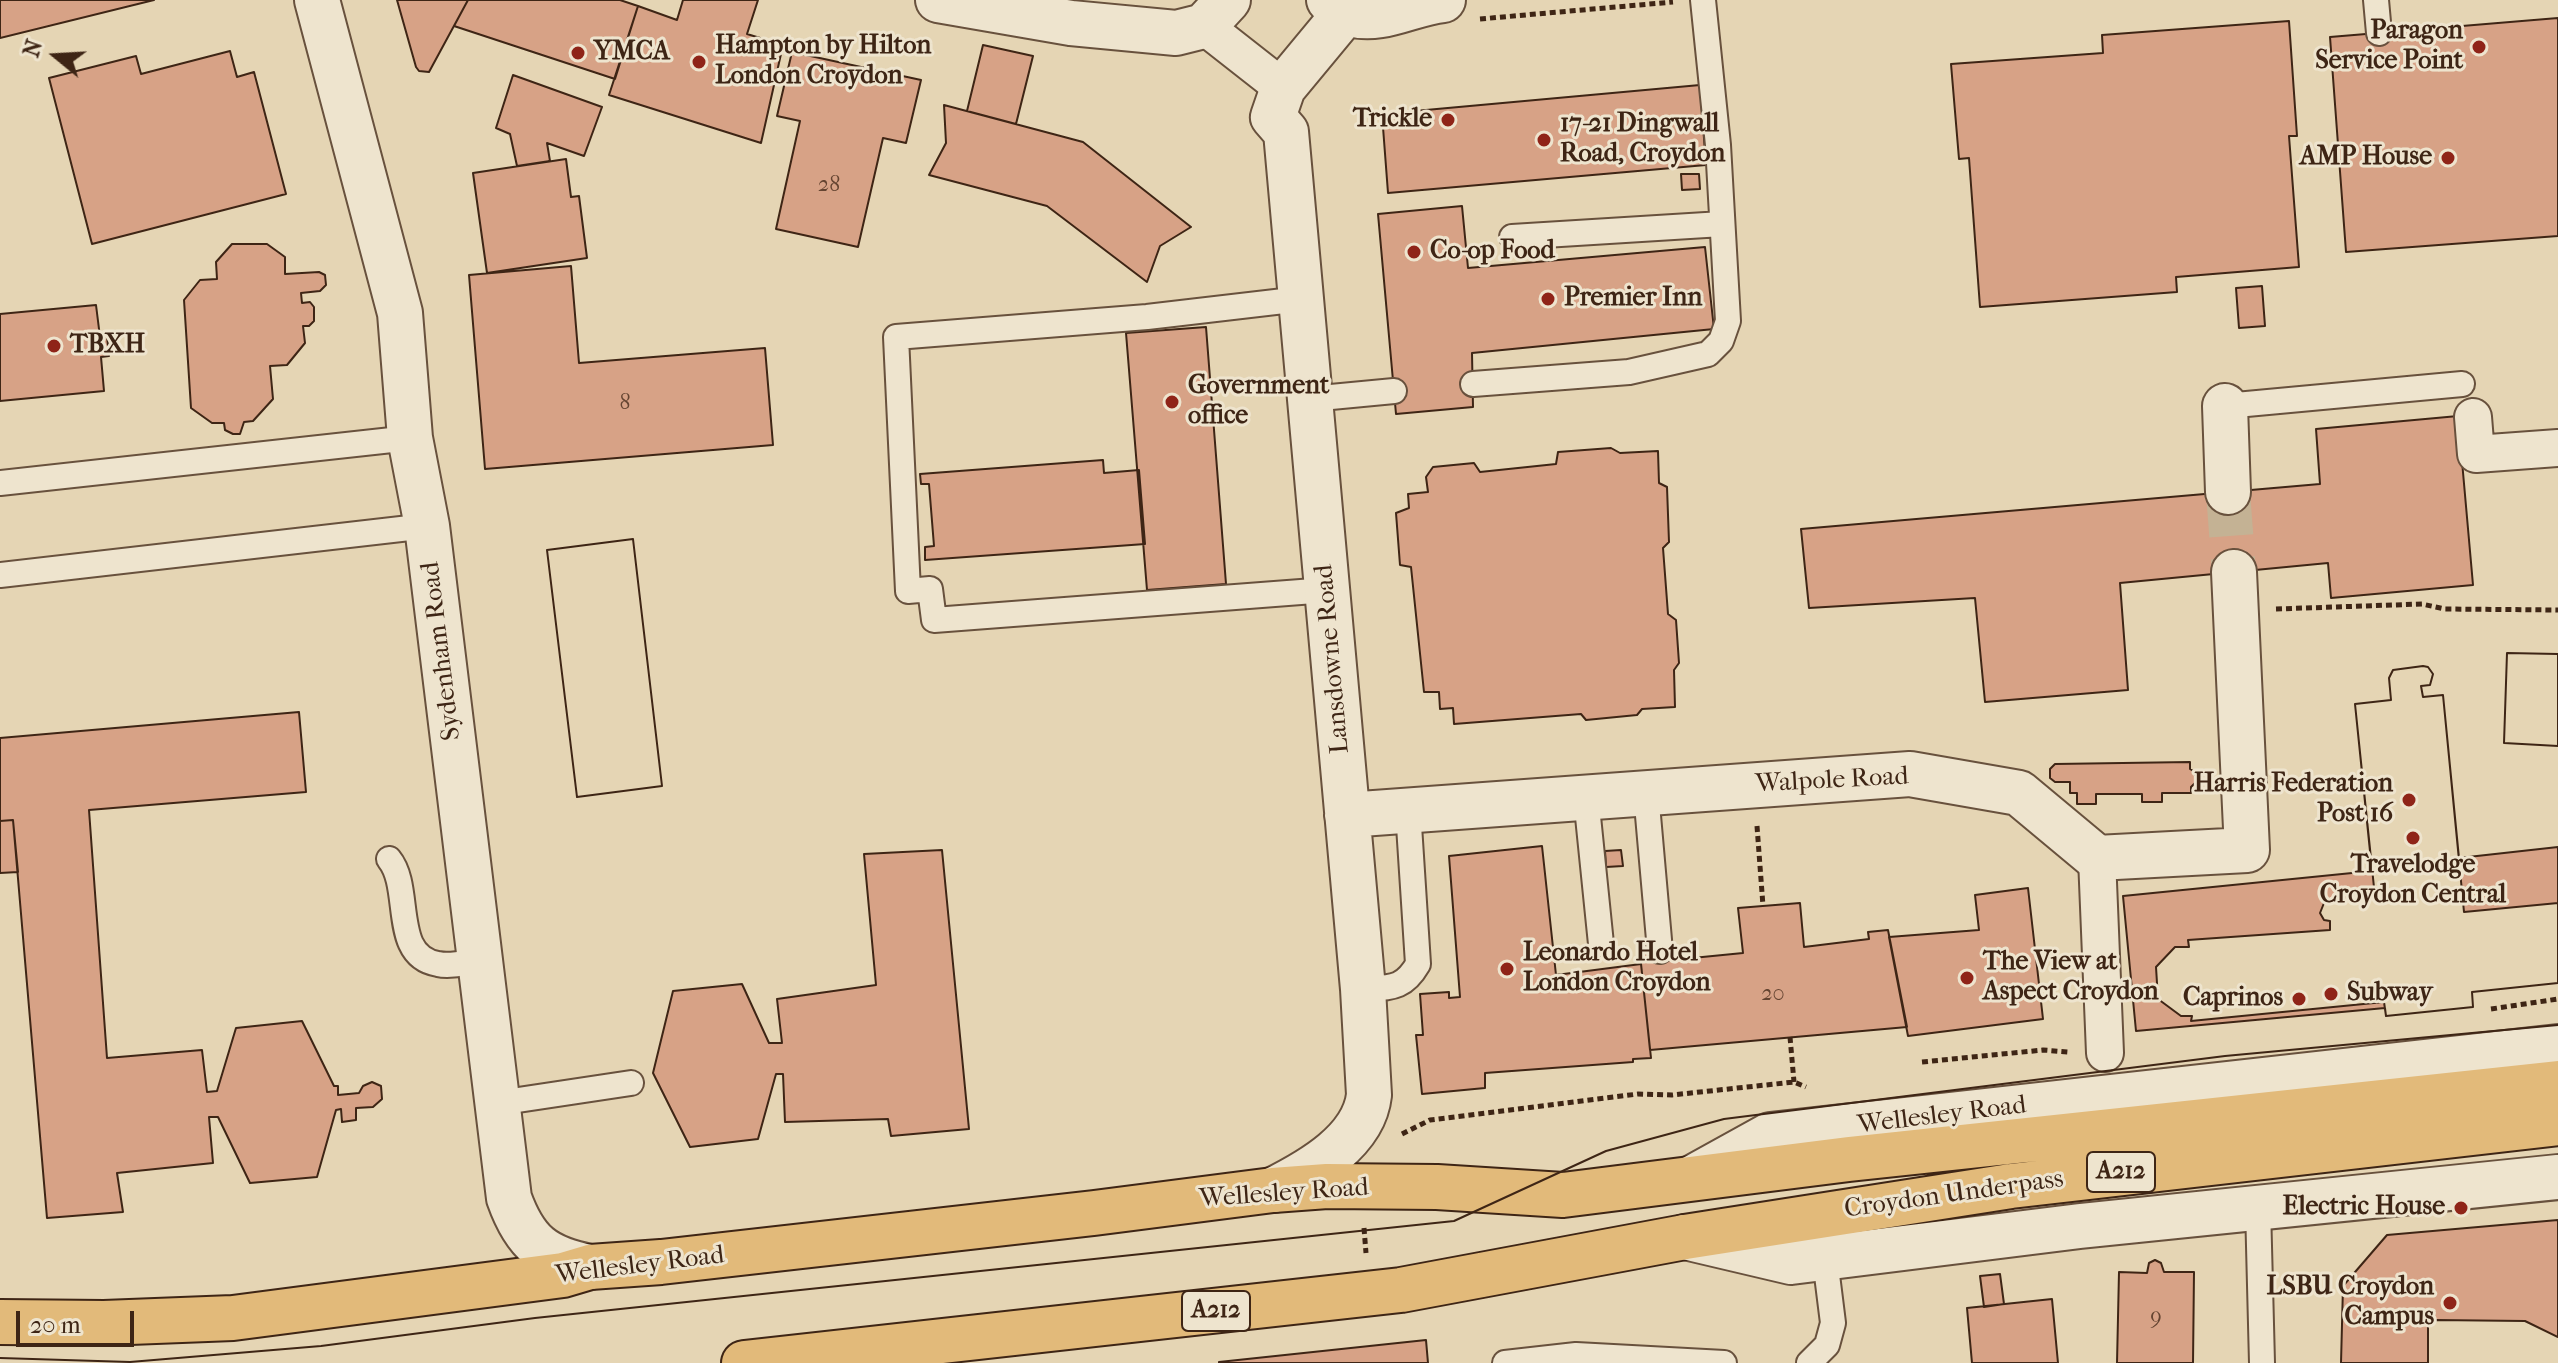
<!DOCTYPE html>
<style>
body{margin:0}
#map{position:relative;width:2558px;height:1363px;overflow:hidden;background:#e5d5b4;font-family:"IM FELL French Canon",serif}
canvas{display:block}
.north{position:absolute;left:16px;top:16px;width:80px;height:80px;-webkit-text-stroke:6px #eee4ce;paint-order:stroke;rotate:288deg;font-size:22px;font-weight:700;line-height:32px;text-align:center;color:#3e2515}
.north::after{content:'';display:block;margin:auto;width:28px;height:36px;background:#3e2515;clip-path:polygon(50% 0,100% 100%,50% 72%,0 100%)}
.scale{position:absolute;left:16px;top:1311px;width:118px;height:36px;box-sizing:border-box;border:4px solid #3e2515;border-top:0;padding-left:10px;font-size:24px;line-height:28px;white-space:nowrap;color:#3e2515;-webkit-text-stroke:6px #eee4ce;paint-order:stroke}
</style>
<div id="map">
<canvas width="2558" height="1363"></canvas>
<div class="north">N</div>
<div class="scale">20 m</div>
</div>
<script>
const ctx = document.querySelector('canvas').getContext('2d');
ctx.lineJoin = 'round';
function fill(path, color) {
  ctx.fillStyle = color;
  ctx.fill(path, 'evenodd');
}
function strokePath(path, color, width, dash) {
  ctx.strokeStyle = color;
  ctx.lineWidth = width;
  ctx.lineCap = dash ? 'butt' : 'round';
  ctx.setLineDash(dash || []);
  ctx.stroke(path);
}
function write(font, color, halo, rows, align = 'center') {
  ctx.font = font + ' "IM FELL French Canon",serif';
  ctx.lineWidth = 6;
  ctx.setLineDash([]);
  ctx.textBaseline = 'middle';
  ctx.strokeStyle = halo;
  ctx.fillStyle = color;
  for (const [text, x, y, turn = 0] of rows) {
    ctx.save();
    ctx.translate(x, y);
    ctx.rotate((+turn || 0) * Math.PI / 180);
    ctx.textAlign = isNaN(turn) ? turn : align;
    if (halo) ctx.strokeText(text, 0, 0);
    ctx.fillText(text, 0, 0);
    ctx.restore();
  }
}
const building = new Path2D(`
 M 0,0 L 154,0 L 0,38 Z
 M 397,0 L 468,0 L 429,72 L 419,71 L 416,67 Z
 M 468,0 L 620,0 L 638,6 L 615,79 L 454,26 Z
 M 683,0 L 758,0 L 747,34 L 783,45 L 761,143 L 609,95 L 638,6 L 677,20 Z
 M 2558,18 L 2558,236 L 2346,252 L 2330,37 Z
 M 2289,21 L 2297,136 L 2289,136 L 2299,267 L 2176,277 L 2177,292 L 1980,307 L 1969,158 L 1959,159 L 1951,64 L 2103,53 L 2102,35 Z
 M 983,45 L 1033,56 L 1016,124 L 967,111 Z
 M 230,51 L 237,77 L 254,72 L 286,194 L 92,244 L 49,78 L 136,56 L 141,74 Z
 M 792,52 L 921,80 L 906,143 L 883,138 L 858,247 L 776,229 L 800,121 L 777,116 Z
 M 513,75 L 602,107 L 584,156 L 547,143 L 550,161 L 517,166 L 510,134 L 496,128 Z
 M 1700,85 L 1706,165 L 1388,193 L 1382,114 Z
 M 944,105 L 1083,142 L 1191,227 L 1160,246 L 1147,282 L 1047,206 L 929,175 L 946,143 Z
 M 566,159 L 571,197 L 579,196 L 587,258 L 487,273 L 473,173 Z
 M 1681,174 L 1699,174 L 1700,189 L 1682,190 Z
 M 1462,206 L 1468,268 L 1705,247 L 1714,329 L 1472,353 L 1473,407 L 1396,414 L 1378,214 Z
 M 232,244 L 267,244 L 285,257 L 285,274 L 319,272 L 325,275 L 326,285 L 320,291 L 301,293 L 302,303 L 310,302 L 314,307 L 314,321 L 309,326 L 303,326 L 305,343 L 287,365 L 270,366 L 273,399 L 253,421 L 244,422 L 240,434 L 233,434 L 225,430 L 224,423 L 212,423 L 191,408 L 184,300 L 200,280 L 217,279 L 216,262 Z
 M 571,266 L 579,363 L 765,348 L 773,445 L 485,469 L 469,275 Z
 M 2262,286 L 2265,326 L 2239,328 L 2236,288 Z
 M 96,305 L 100,337 L 107,336 L 109,356 L 101,357 L 104,391 L 0,401 L 0,314 Z
 M 1206,327 L 1226,584 L 1147,590 L 1126,333 Z
 M 2458,416 L 2473,585 L 2331,598 L 2328,563 L 2120,583 L 2128,690 L 1985,702 L 1975,598 L 1809,608 L 1801,529 L 2320,484 L 2316,429 Z
 M 1611,448 L 1620,453 L 1658,451 L 1659,483 L 1667,487 L 1669,542 L 1663,548 L 1668,614 L 1676,620 L 1679,663 L 1674,670 L 1675,707 L 1642,709 L 1637,715 L 1586,720 L 1581,714 L 1454,724 L 1453,708 L 1440,709 L 1439,692 L 1424,692 L 1411,567 L 1400,565 L 1396,513 L 1409,508 L 1408,494 L 1428,492 L 1426,477 L 1433,467 L 1474,463 L 1480,472 L 1556,464 L 1558,452 Z
 M 1103,460 L 1104,473 L 1139,470 L 1145,544 L 925,560 L 925,547 L 934,546 L 929,484 L 921,484 L 920,474 Z
 M 633,539 L 662,786 L 577,797 L 547,550 Z
 M 633,539 L 662,786 L 577,797 L 547,550 Z
 M 2507,653 L 2558,654 L 2558,746 L 2504,743 Z
 M 2507,653 L 2558,654 L 2558,746 L 2504,743 Z
 M 2423,666 L 2428,667 L 2433,674 L 2430,685 L 2421,686 L 2423,697 L 2443,695 L 2459,858 L 2558,847 L 2558,983 L 2472,992 L 2473,1007 L 2386,1016 L 2385,1008 L 2136,1031 L 2123,896 L 2372,871 L 2355,704 L 2391,700 L 2389,678 L 2393,670 Z
 M 2423,666 L 2428,667 L 2433,674 L 2430,685 L 2421,686 L 2423,697 L 2443,695 L 2464,912 L 2558,903 L 2558,983 L 2472,992 L 2473,1007 L 2386,1016 L 2384,1002 L 2191,1021 L 2192,1016 L 2181,1016 L 2158,999 L 2156,967 L 2175,947 L 2189,947 L 2188,940 L 2330,930 L 2330,921 L 2324,920 L 2320,913 L 2324,903 L 2375,897 L 2355,704 L 2391,700 L 2389,678 L 2393,670 Z
 M 299,712 L 306,792 L 89,810 L 107,1058 L 202,1050 L 207,1092 L 217,1091 L 236,1028 L 302,1021 L 334,1086 L 338,1086 L 338,1095 L 359,1093 L 363,1086 L 372,1082 L 381,1086 L 382,1099 L 373,1107 L 356,1108 L 356,1120 L 342,1122 L 341,1109 L 336,1110 L 317,1177 L 250,1183 L 218,1117 L 209,1117 L 213,1163 L 117,1173 L 123,1212 L 47,1218 L 13,820 L 0,821 L 0,738 Z
 M 2190,762 L 2190,769 L 2195,772 L 2195,783 L 2191,787 L 2191,793 L 2162,793 L 2162,802 L 2142,802 L 2142,794 L 2096,794 L 2096,804 L 2077,804 L 2077,793 L 2070,793 L 2070,782 L 2055,782 L 2050,778 L 2050,769 L 2055,764 Z
 M 13,820 L 18,872 L 0,873 L 0,821 Z
 M 1542,846 L 1556,975 L 1641,964 L 1651,1058 L 1633,1059 L 1633,1062 L 1485,1073 L 1485,1088 L 1422,1094 L 1416,1035 L 1423,1035 L 1420,994 L 1449,992 L 1449,998 L 1460,997 L 1449,856 Z
 M 942,850 L 969,1129 L 891,1136 L 888,1119 L 785,1122 L 783,1074 L 776,1074 L 758,1139 L 690,1147 L 653,1073 L 673,991 L 742,984 L 769,1043 L 782,1043 L 777,999 L 876,985 L 864,854 Z
 M 1621,850 L 1623,866 L 1606,867 L 1605,851 Z
 M 2028,888 L 2043,1019 L 1908,1036 L 1889,937 L 1979,930 L 1975,895 Z
 M 1800,903 L 1804,947 L 1869,939 L 1868,932 L 1888,930 L 1907,1027 L 1650,1050 L 1640,954 L 1660,951 L 1662,961 L 1743,953 L 1738,908 Z
 M 2558,1220 L 2558,1337 L 2525,1321 L 2435,1320 L 2428,1324 L 2428,1363 L 2341,1363 L 2343,1286 L 2387,1235 Z
 M 2155,1260 L 2161,1263 L 2164,1272 L 2194,1272 L 2193,1363 L 2117,1363 L 2119,1272 L 2147,1273 L 2149,1263 Z
 M 2000,1274 L 2004,1304 L 1984,1307 L 1980,1276 Z
 M 2052,1299 L 2058,1363 L 1972,1363 L 1967,1308 Z
 M 1426,1340 L 1428,1363 L 1219,1363 L 1219,1362 Z`);
fill(building, '#d7a286');
strokePath(building, '#3e2515', 2);
strokePath(new Path2D(`
 M 2228,492 L 2234,572`), '#c4b294', 44, [44, 22]);
const service = new Path2D(`
 M 2376,0 L 2379,33
 M 1512,237 L 1722,224
 M 1301,299 L 1147,317 L 896,337 L 908,591 L 930,589 L 934,620 L 1327,590
 M 1473,384 L 1629,372 L 1708,354 L 1721,341 L 1728,321 L 1718,145 L 1703,0
 M 1310,399 L 1394,391
 M 2225,406 L 2462,384
 M 0,483 L 410,438
 M 0,575 L 427,526
 M 1646,793 L 1660,951
 M 1586,797 L 1601,944
 M 389,859 C 413,888 390,956 438,964 C 451,967 467,962 481,960
 M 1363,989 C 1390,987 1403,990 1418,964 L 1408,810
 M 498,1103 L 631,1083
 M 2258,1207 L 2262,1363
 M 1505,1363 L 1576,1355 L 1724,1363
 M 1809,1363 L 1827,1345 L 1833,1323 L 1825,1259`);
const pedestrian = new Path2D(`
 M 1204,26 L 1283,88
 M 2473,417 L 2476,454 L 2558,448
 M 2097,858 L 2105,1053`);
const minor = new Path2D(`
 M 317,0 L 400,313 L 410,438 L 427,526 L 509,1198 C 525,1243 544,1258 590,1267
 M 938,0 L 1071,23 L 1176,33 L 1204,26 L 1228,0
 M 1329,0 C 1335,4 1342,12 1350,14 C 1382,23 1412,3 1443,0
 M 2225,406 L 2228,492
 M 1347,815 L 1910,774 L 2019,793 L 2097,858 L 2247,850 L 2234,572
 M 1694,1177 L 1770,1135 L 2558,1047
 M 1273,1190 C 1311,1171 1364,1141 1369,1095 L 1363,989 L 1286,132 L 1273,117 L 1283,88 L 1341,18 L 1348,13
 M 1685,1237 L 1791,1262 L 2080,1226 L 2558,1177`);
const primary = new Path2D(`
 M 0,1322 L 104,1323 L 233,1318 L 563,1275 L 590,1267 L 661,1262 L 1094,1213 L 1273,1190 L 1327,1186 L 1437,1187 L 1563,1195 L 1849,1159 L 2558,1083
 M 744,1363 L 1401,1290 L 1685,1237 L 2011,1186 L 2558,1123`);
strokePath(service, '#68513d', 28);
strokePath(pedestrian, '#68513d', 40);
strokePath(minor, '#68513d', 48);
strokePath(primary, '#3e2515', 48);
strokePath(new Path2D(`
 M 1480,19 L 1673,2
 M 2276,609 L 2422,604 L 2445,609 L 2558,610
 M 1757,826 L 1763,906
 M 2491,1009 L 2558,999
 M 1790,1037 L 1794,1082
 M 1922,1062 L 2043,1050 L 2068,1052
 M 1402,1134 L 1430,1120 L 1638,1094 L 1672,1095 L 1794,1082 L 1806,1087
 M 1364,1228 L 1366,1253`), '#3e2515', 5, [6, 4]);
strokePath(service, '#eee4ce', 24);
strokePath(pedestrian, '#eee4ce', 36);
strokePath(minor, '#eee4ce', 44);
strokePath(primary, '#e2ba7a', 44);
strokePath(new Path2D(`
 M 0,1358 L 130,1362 L 321,1346 L 535,1318 L 1454,1221 L 1606,1151 L 1724,1119 L 2225,1056 L 2558,1025`), '#3e2515', 2);
for (const [x, y, r, color] of [
 [2479,47,8,"#8f2418"],
 [578,53,8,"#8f2418"],
 [699,62,8,"#8f2418"],
 [1448,120,8,"#8f2418"],
 [1544,140,8,"#8f2418"],
 [2448,158,8,"#8f2418"],
 [1414,252,8,"#8f2418"],
 [1548,299,8,"#8f2418"],
 [54,346,8,"#8f2418"],
 [1172,402,8,"#8f2418"],
 [2409,800,8,"#8f2418"],
 [2413,838,8,"#8f2418"],
 [1507,969,8,"#8f2418"],
 [1967,978,8,"#8f2418"],
 [2331,994,8,"#8f2418"],
 [2299,999,8,"#8f2418"],
 [2461,1208,8,"#8f2418"],
 [2450,1303,8,"#8f2418"]
]) {
  const dot = new Path2D();
  dot.arc(x, y, r, 0, 2 * Math.PI);
  ctx.fillStyle = color;
  ctx.fill(dot);
  strokePath(dot, '#eee4ce', 3);
}
write('22px', '#644431', null, [
 ["28",829,186],
 ["8",625,404],
 ["20",1773,995],
 ["9",2156,1318]
]);
for (const [x, y, w] of [
 [2121,1172,68],
 [1216,1311,68]
]) {
  const box = new Path2D();
  box.roundRect(x - w / 2, y - 20, w, 40, 6);
  ctx.fillStyle = '#eee4ce';
  ctx.fill(box);
  strokePath(box, '#3e2515', 2);
}
write('bold 24px', '#3e2515', null, [
 ["A212",2121,1172],
 ["A212",1216,1311]
]);
write('bold 26px', '#3e2515', '#eee4ce', [
 ["Paragon",2463,32,"right"],
 ["Service Point",2463,62,"right"],
 ["Hampton by Hilton",715,47],
 ["London Croydon",715,77],
 ["YMCA",594,53],
 ["Trickle",1432,120,"right"],
 ["17-21 Dingwall",1560,125],
 ["Road, Croydon",1560,155],
 ["AMP House",2432,158,"right"],
 ["Co-op Food",1430,252],
 ["Premier Inn",1564,299],
 ["TBXH",70,346],
 ["Government",1188,387],
 ["office",1188,417],
 ["Harris Federation",2393,785,"right"],
 ["Post 16",2393,815,"right"],
 ["Travelodge",2413,866,"center"],
 ["Croydon Central",2413,896,"center"],
 ["Leonardo Hotel",1523,954],
 ["London Croydon",1523,984],
 ["The View at",1983,963],
 ["Aspect Croydon",1983,993],
 ["Subway",2347,994],
 ["Caprinos",2283,999,"right"],
 ["Electric House",2445,1208,"right"],
 ["LSBU Croydon",2434,1288,"right"],
 ["Campus",2434,1318,"right"]
], 'left');
write('26px', '#3e2515', '#eee4ce', [
 ["Sydenham Road",442,651,-97],
 ["Lansdowne Road",1333,659,-95],
 ["Walpole Road",1832,781,-3],
 ["Wellesley Road",1942,1116,-7],
 ["Wellesley Road",1284,1194,-4],
 ["Croydon Underpass",1954,1195,-8],
 ["Wellesley Road",640,1266,-7]
]);
</script>
